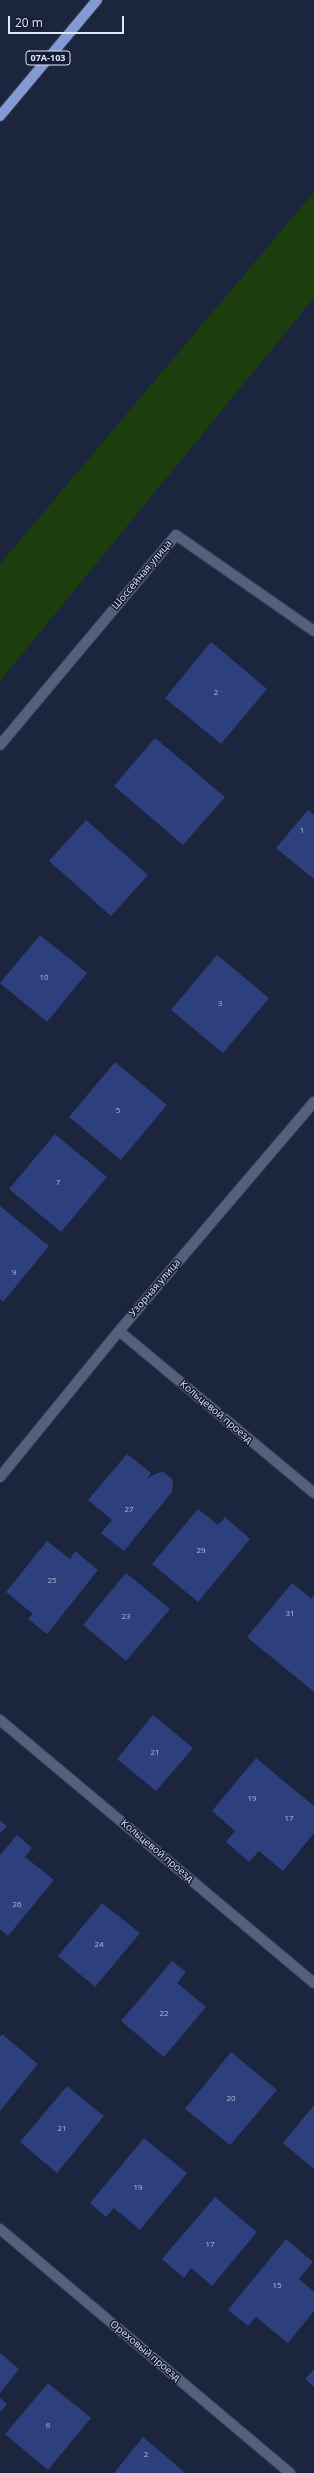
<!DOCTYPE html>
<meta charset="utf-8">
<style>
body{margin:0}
#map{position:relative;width:314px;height:2473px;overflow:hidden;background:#1c253e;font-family:"Open Sans",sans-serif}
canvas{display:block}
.scale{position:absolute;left:8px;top:16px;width:116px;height:18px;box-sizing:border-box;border:2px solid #e0e6f8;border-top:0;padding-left:5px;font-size:12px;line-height:14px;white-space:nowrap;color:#e0e6f8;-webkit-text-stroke:3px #131b33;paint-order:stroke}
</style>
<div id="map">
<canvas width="314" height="2473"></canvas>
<div class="scale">20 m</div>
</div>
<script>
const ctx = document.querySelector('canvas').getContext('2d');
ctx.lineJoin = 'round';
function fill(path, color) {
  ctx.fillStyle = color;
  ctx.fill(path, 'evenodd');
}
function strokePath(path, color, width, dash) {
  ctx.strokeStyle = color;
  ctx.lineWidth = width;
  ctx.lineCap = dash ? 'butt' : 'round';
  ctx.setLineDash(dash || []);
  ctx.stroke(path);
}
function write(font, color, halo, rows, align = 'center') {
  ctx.font = font + ' "Open Sans",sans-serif';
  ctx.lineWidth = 3;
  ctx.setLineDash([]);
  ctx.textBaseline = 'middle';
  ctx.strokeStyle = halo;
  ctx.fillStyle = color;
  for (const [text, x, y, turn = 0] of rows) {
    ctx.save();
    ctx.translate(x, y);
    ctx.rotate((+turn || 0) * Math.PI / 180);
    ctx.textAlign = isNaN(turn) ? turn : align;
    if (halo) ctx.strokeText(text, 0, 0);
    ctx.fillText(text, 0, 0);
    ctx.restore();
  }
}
fill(new Path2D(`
 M 314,192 L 314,298 L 0,681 L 0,564 Z`), '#1c3e0f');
fill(new Path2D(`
 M 211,642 L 267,689 L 221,744 L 165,698 Z
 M 155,738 L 225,797 L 183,845 L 114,786 Z
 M 308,810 L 314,815 L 314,879 L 276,848 Z
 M 86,820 L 148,875 L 111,916 L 49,861 Z
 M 40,935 L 87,973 L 47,1022 L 0,983 Z
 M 217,955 L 269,998 L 223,1053 L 171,1010 Z
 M 115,1062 L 167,1105 L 121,1160 L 69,1117 Z
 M 55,1134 L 107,1177 L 61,1232 L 9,1189 Z
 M 0,1206 L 49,1246 L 3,1302 L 0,1299 Z
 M 127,1454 L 151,1473 L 147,1479 L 157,1473 L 163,1472 L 172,1479 L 173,1485 L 172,1492 L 124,1551 L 101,1533 L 112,1520 L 88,1500 Z
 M 198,1509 L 218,1525 L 225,1517 L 250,1539 L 198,1602 L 152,1564 Z
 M 47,1541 L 70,1559 L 75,1551 L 98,1570 L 47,1634 L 28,1619 L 33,1614 L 6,1592 Z
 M 126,1573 L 170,1609 L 126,1661 L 83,1625 Z
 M 292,1583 L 311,1599 L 314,1595 L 314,1692 L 247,1637 Z
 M 153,1715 L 193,1748 L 156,1791 L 117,1759 Z
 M 256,1758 L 314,1806 L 314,1833 L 283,1871 L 259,1851 L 249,1862 L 226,1842 L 235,1831 L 212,1811 Z
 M 0,1820 L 7,1826 L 0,1833 Z
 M 17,1835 L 32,1848 L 25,1857 L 54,1880 L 8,1936 L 0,1929 L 0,1855 Z
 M 102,1903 L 140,1933 L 95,1987 L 58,1956 Z
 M 172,1961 L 186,1972 L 177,1983 L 206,2007 L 164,2057 L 121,2021 Z
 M 2,2034 L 38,2064 L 0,2111 L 0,2037 Z
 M 231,2052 L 277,2090 L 230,2145 L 185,2109 Z
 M 67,2086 L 104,2116 L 57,2173 L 20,2142 Z
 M 314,2105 L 314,2169 L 283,2143 Z
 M 144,2138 L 187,2173 L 140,2230 L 114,2208 L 106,2217 L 90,2203 Z
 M 215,2197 L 257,2232 L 212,2286 L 191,2268 L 184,2278 L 162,2259 Z
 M 286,2239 L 313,2262 L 299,2279 L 314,2292 L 314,2311 L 288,2343 L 256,2317 L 248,2326 L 228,2310 Z
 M 0,2353 L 19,2369 L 0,2393 Z
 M 314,2369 L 314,2387 L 305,2379 Z
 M 48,2383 L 91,2418 L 48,2470 L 5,2434 Z
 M 0,2398 L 7,2404 L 0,2412 Z
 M 143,2437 L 185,2473 L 114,2473 Z`), '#2d3f7c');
const minor = new Path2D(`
 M 0,745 L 176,535 L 314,631
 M 119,1331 L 314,1493
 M 0,1477 L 119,1331 L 314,1102
 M 0,1720 L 314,1983
 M 0,2229 L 290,2473`);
const primary = new Path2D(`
 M 0,116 L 97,0`);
strokePath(minor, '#374058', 12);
strokePath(primary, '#374058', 12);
strokePath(minor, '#56607c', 10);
strokePath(primary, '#8599d4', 10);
write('8px', '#b3bcd9', null, [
 ["2",216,693],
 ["1",302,831],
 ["10",44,978],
 ["3",220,1004],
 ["5",118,1111],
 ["7",58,1183],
 ["9",14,1273],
 ["27",129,1510],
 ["29",201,1551],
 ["25",52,1581],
 ["31",290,1614],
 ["23",126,1617],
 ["21",155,1753],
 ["19",252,1799],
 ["17",289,1819],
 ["26",17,1905],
 ["24",99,1945],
 ["22",164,2014],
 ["20",231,2099],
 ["21",62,2129],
 ["19",138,2188],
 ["17",210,2245],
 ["15",277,2286],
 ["6",48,2426],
 ["2",146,2455]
]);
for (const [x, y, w] of [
 [48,58,44]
]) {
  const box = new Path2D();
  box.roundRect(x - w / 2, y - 7, w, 14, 3);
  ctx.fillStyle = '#131b33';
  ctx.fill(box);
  strokePath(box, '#e0e6f8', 1);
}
write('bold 9px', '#e0e6f8', null, [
 ["07А-103",48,58]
]);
write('10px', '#e0e6f8', '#131b33', [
 ["Шоссейная улица",142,575,-50],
 ["Узорная улица",155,1288,-49],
 ["Кольцевой проезд",216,1412,40],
 ["Кольцевой проезд",157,1851,40],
 ["Ореховый проезд",145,2351,40]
]);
</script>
